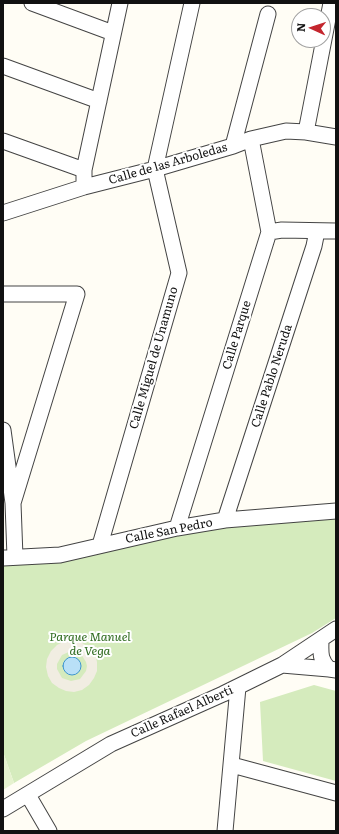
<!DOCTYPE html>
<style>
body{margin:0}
#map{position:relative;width:339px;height:834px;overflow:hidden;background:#fffdf5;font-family:Literata,serif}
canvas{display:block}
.frame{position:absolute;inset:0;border:4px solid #111;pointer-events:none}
.north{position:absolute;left:291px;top:8px;width:40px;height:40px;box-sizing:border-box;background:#fff;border:1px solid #a0a0a0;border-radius:50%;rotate:273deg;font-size:11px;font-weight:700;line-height:16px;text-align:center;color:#111}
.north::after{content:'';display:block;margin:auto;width:14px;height:18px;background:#c4262e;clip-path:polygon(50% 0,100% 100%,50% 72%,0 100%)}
</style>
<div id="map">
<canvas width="339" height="834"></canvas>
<div class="frame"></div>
<div class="north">N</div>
</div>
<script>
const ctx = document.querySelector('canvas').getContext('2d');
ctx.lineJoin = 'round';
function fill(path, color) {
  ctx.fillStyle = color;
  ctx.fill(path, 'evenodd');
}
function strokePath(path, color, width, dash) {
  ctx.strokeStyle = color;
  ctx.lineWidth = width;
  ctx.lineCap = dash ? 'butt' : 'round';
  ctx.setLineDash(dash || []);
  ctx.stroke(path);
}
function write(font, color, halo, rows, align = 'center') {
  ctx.font = font + ' Literata,serif';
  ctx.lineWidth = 4;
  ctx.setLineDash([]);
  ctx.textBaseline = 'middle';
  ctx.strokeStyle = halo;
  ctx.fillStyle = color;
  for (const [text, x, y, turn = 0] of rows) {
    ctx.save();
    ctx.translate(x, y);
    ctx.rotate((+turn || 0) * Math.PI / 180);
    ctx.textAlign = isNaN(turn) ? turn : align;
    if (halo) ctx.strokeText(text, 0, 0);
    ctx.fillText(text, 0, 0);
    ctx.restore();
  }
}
fill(new Path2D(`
 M 336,514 L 336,618 L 312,633 L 86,741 L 14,783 L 3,752 L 3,563 L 69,561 L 191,531 Z
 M 314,685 L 336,691 L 336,781 L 263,761 L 260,702 Z`), '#d5ebbd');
fill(new Path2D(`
 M 3,752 L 14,783 L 3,790 Z`), '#e6f2cf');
fill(new Path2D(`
 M 65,641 L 74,641 L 82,643 L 89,647 L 95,654 L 97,662 L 97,671 L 94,678 L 89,685 L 82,690 L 74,692 L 66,691 L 59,688 L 52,683 L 48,676 L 46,667 L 47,659 L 51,651 L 57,645 ZM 71,651 L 81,654 L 86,662 L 87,666 L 86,671 L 80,679 L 71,681 L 62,678 L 57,669 L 57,664 L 62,655 Z`), '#f1ede2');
const water = new Path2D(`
 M63 666a9 9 0 1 1 18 0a9 9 0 1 1-18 0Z`);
fill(water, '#b9e0f7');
strokePath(water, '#3f96cf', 1);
const minor = new Path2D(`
 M 32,3 L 113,33
 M 3,66 L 99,101
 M 306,132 L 331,3
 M 3,141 L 84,170
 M 233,146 L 268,14
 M 84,187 L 84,170 L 120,3
 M 3,213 L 84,187 L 155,169 L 233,146 L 251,139 L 286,131 L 306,132 L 336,137
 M 269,232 L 282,230 L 336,231
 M 3,294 L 77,294 L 13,503
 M 3,430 L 13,503 L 15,557
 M 225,520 L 314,246 L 317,231
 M 177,528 L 269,232 L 251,139
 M 100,545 L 179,273 L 155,169 L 192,3
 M 3,558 L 60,555 L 177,528 L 225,520 L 336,511
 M 321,639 C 321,652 319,659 329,669
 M 282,665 L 329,669 L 336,670
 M 232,765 L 336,793
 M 28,795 L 49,831
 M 3,809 L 111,744 L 223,694 L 282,665 L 336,629
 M 225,831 L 238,687`);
strokePath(minor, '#444', 17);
strokePath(minor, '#fff', 15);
write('12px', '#111', '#fff', [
 ["Calle de las Arboledas",168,164,-16],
 ["Calle Parque",237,335,-73],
 ["Calle Miguel de Unamuno",154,358,-74],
 ["Calle Pablo Neruda",272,376,-72],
 ["Calle San Pedro",169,531,-11],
 ["Calle Rafael Alberti",182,712,-24]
]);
write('italic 12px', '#2f6b1f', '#fff', [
 ["Parque Manuel",90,637],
 ["de Vega",90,651]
]);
</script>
